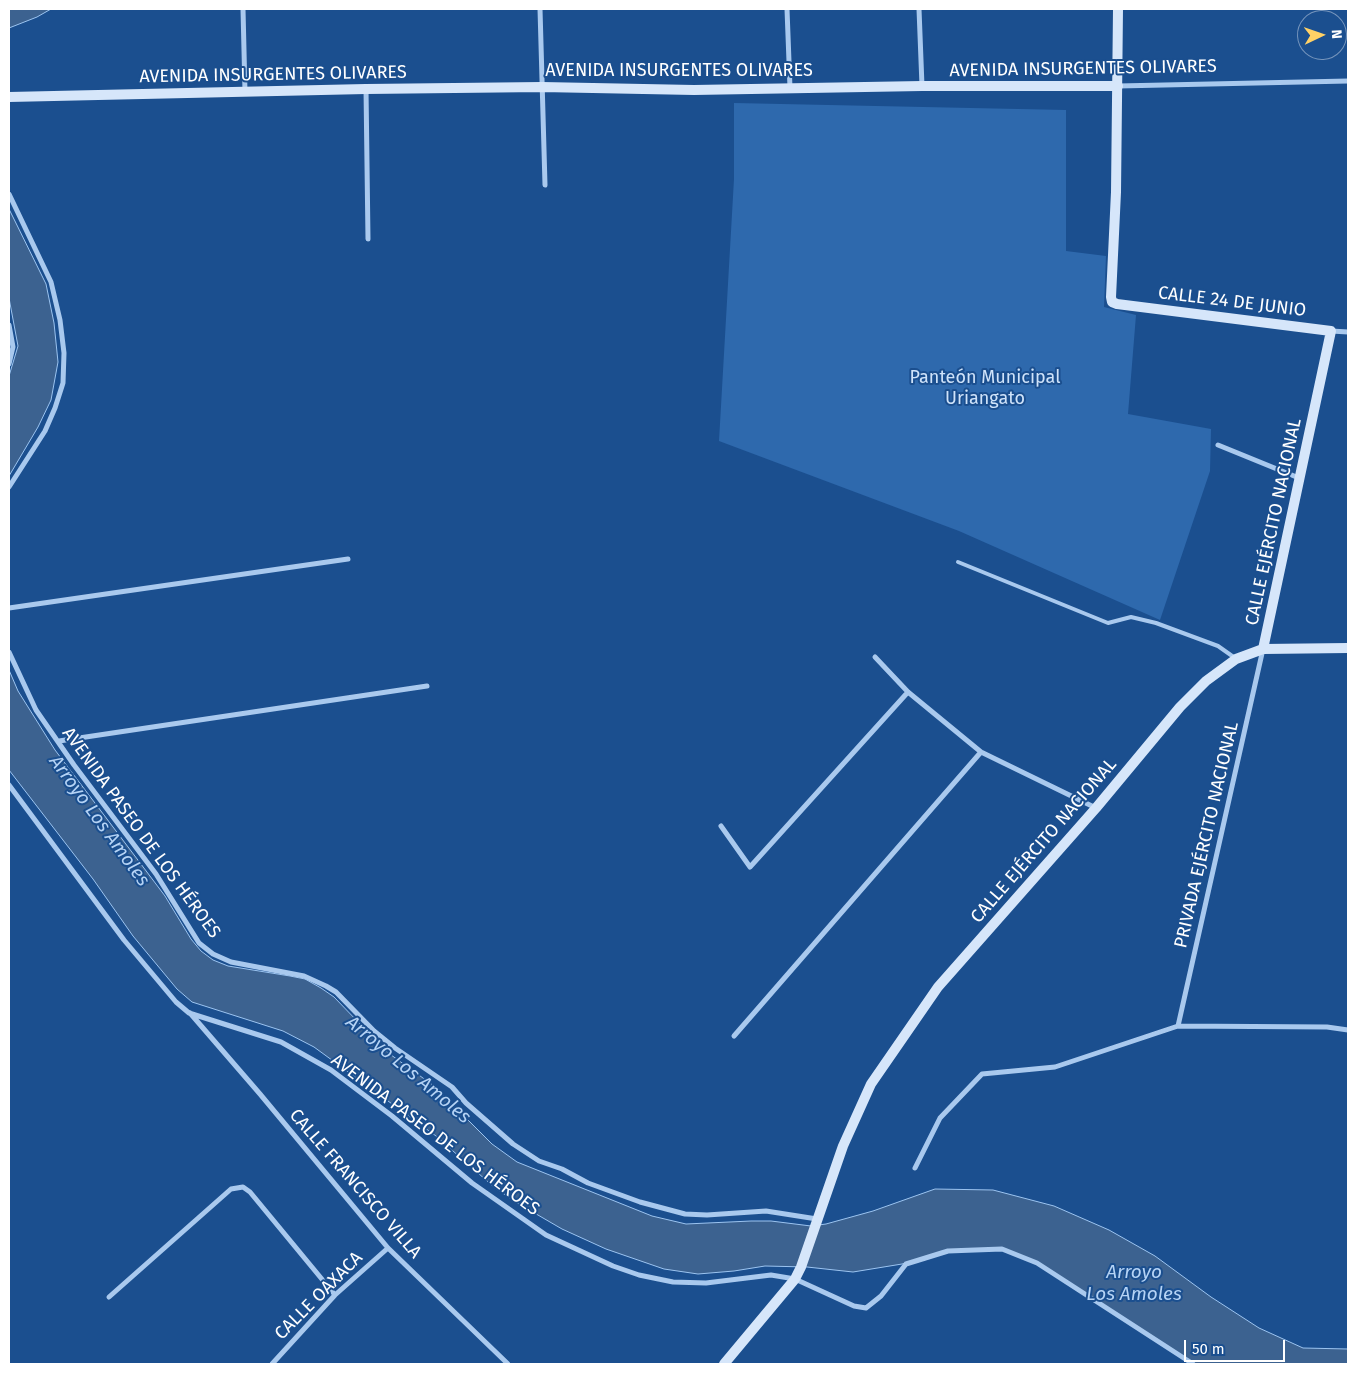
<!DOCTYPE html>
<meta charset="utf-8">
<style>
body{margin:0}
#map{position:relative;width:1357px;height:1373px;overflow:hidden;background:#1b4f8f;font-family:"Fira Sans",sans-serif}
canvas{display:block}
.frame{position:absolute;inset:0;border:10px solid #fff;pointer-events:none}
.north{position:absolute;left:1297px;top:10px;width:50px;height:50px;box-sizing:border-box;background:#1b4f8f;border:1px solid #7695bc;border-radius:50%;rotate:87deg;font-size:14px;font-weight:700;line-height:20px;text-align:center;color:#fff}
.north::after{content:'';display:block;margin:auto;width:18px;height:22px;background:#ffd166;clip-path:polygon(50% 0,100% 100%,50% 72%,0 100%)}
.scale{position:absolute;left:1184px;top:1340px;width:101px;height:22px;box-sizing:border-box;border:2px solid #fff;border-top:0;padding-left:6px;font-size:15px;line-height:18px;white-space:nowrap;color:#fff;-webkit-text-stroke:4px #1b4f8f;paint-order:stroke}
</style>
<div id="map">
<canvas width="1357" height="1373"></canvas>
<div class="frame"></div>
<div class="north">N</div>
<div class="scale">50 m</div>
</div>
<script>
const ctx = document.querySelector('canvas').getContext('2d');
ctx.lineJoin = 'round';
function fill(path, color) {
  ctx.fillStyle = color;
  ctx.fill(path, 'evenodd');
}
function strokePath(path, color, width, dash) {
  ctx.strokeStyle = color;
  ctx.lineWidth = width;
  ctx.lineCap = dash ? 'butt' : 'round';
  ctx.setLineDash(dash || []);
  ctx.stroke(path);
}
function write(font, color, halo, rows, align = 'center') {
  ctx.font = font + ' "Fira Sans",sans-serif';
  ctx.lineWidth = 4;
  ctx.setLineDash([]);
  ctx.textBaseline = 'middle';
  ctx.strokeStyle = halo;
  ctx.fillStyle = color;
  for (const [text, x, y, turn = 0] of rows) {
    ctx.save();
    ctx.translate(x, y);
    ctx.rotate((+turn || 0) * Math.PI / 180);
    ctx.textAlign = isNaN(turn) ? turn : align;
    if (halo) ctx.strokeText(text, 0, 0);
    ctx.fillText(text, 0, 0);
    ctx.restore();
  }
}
fill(new Path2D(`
 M 734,103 L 1066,110 L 1066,251 L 1106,256 L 1104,307 L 1136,315 L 1128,414 L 1211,429 L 1210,471 L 1160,620 L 959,531 L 719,441 L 734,179 Z`), '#2e69ad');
const water = new Path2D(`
 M 9,9 L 51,9 L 37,17 L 9,28 Z
 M 9,209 L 46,284 L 54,323 L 58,362 L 51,400 L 38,427 L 9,476 L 9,376 L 18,346 L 9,298 Z
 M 9,670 L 18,691 L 55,750 L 165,896 L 191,939 L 201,951 L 213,960 L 228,966 L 290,976 L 305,979 L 321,988 L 334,997 L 387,1052 L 434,1086 L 492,1144 L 517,1162 L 652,1216 L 686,1224 L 751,1221 L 771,1221 L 811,1226 L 826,1224 L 873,1211 L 935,1189 L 993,1190 L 1054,1206 L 1109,1230 L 1155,1256 L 1211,1297 L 1259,1328 L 1303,1348 L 1348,1349 L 1348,1364 L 1193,1364 L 1037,1263 L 1002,1249 L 948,1251 L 902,1264 L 853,1272 L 807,1267 L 765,1266 L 734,1271 L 698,1274 L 664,1269 L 606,1249 L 562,1229 L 519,1204 L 495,1188 L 436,1136 L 314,1047 L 283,1031 L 192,1002 L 177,989 L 133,936 L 93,879 L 9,770 Z`);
fill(water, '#3c6290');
strokePath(water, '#9cc4f0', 1);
strokePath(new Path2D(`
 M 958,562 L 1108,623 L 1131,617 L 1156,623 L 1218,646 L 1235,658`), '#a9c9ee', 4);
strokePath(new Path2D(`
 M 243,9 L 245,92
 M 540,9 L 545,185
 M 787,9 L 790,88
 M 919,9 L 922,86
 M 1118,86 L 1348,81
 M 366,89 L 368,239
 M 9,194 L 51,282 L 60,320 L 64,353 L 63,383 L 55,408 L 45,431 L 9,487
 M 9,325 L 13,347 L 9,364
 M 1331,331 L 1348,332
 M 1218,445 L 1299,478
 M 9,608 L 348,559
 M 9,652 L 36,710 L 74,765 L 156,874 L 199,943 L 213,954 L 231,962 L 304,976 L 326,986 L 336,992 L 374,1031 L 395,1048 L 452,1087 L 466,1103 L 513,1144 L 539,1161 L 562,1169 L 588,1183 L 640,1202 L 685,1214 L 707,1215 L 766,1211 L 817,1219
 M 875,657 L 908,692 L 981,752 L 1096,808
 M 59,741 L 427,686
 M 9,785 L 124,940 L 176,1002 L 189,1013 L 281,1042 L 331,1070 L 392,1116 L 472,1183 L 546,1235 L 613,1266 L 639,1275 L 673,1282 L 706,1283 L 771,1275 L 795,1279 L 854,1306 L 866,1308 L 881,1296 L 906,1264 L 948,1251 L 1002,1249 L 1037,1263 L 1193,1364
 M 721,826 L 750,867 L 908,692
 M 190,1013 L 260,1094 L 388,1248 L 508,1364
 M 1178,1026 L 1263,649
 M 734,1036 L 981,752
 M 915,1168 L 940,1118 L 982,1074 L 1055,1067 L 1178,1026 L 1327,1027 L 1348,1030
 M 109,1297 L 231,1189 L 243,1187 L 250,1192 L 335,1295
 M 272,1364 L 335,1295 L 388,1248`), '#a9c9ee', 5);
strokePath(new Path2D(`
 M 1118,9 L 1116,192 L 1111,297 L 1112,302 L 1117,304 L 1331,331 L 1263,649
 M 9,97 L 366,89 L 542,87 L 694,90 L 922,86 L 1118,86
 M 724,1364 L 795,1279 L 801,1267 L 843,1146 L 871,1084 L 938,987 L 1096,808 L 1180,707 L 1206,681 L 1236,659 L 1263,649 L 1348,648`), '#d6e6fa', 10);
write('18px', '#fff', '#1b4f8f', [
 ["AVENIDA INSURGENTES OLIVARES",1083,69,-1],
 ["AVENIDA INSURGENTES OLIVARES",679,71],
 ["AVENIDA INSURGENTES OLIVARES",273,75,-1],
 ["CALLE 24 DE JUNIO",1232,302,7],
 ["CALLE EJÉRCITO NACIONAL",1274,522,-78],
 ["AVENIDA PASEO DE LOS HÉROES",141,833,54],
 ["PRIVADA EJÉRCITO NACIONAL",1207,835,-77],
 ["CALLE EJÉRCITO NACIONAL",1044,841,-49],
 ["AVENIDA PASEO DE LOS HÉROES",435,1135,37],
 ["CALLE FRANCISCO VILLA",355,1184,49],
 ["CALLE OAXACA",319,1296,-45]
]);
write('18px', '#cfe3fa', '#1b4f8f', [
 ["Panteón Municipal",985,378],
 ["Uriangato",985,399]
]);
write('italic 19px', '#b5d3f5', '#1b4f8f', [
 ["Arroyo Los Amoles",99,821,54],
 ["Arroyo Los Amoles",408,1070,40],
 ["Arroyo",1134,1273],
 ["Los Amoles",1134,1295]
]);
</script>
